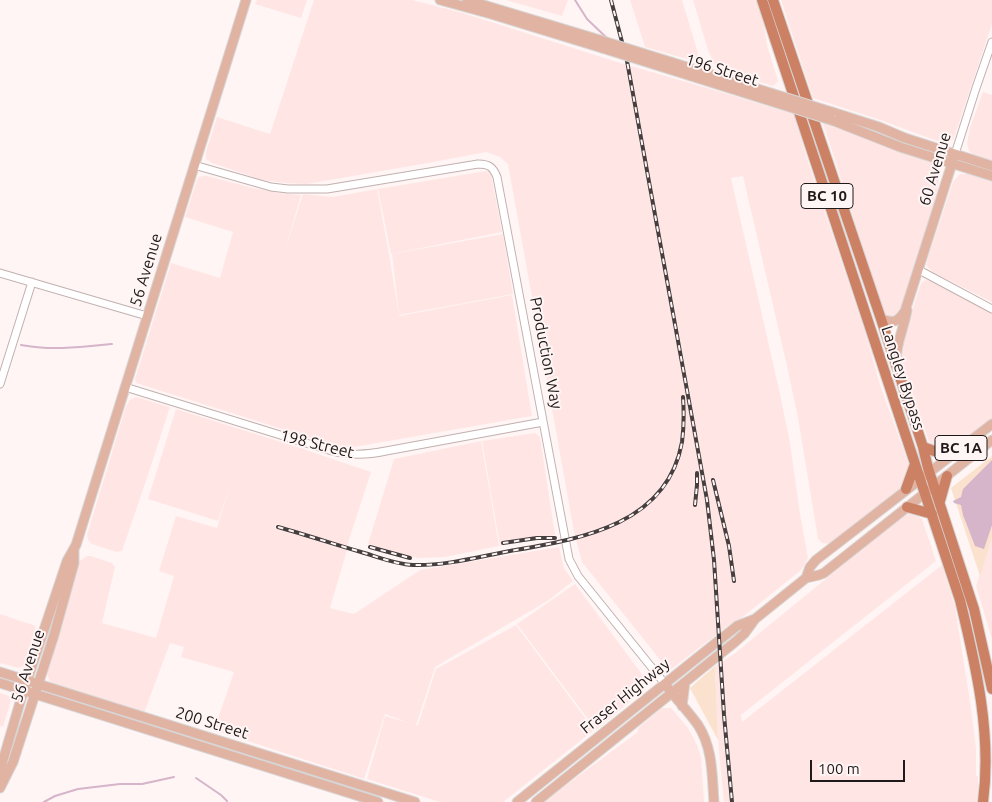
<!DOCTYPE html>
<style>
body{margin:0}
#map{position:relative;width:992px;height:802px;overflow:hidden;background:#fff5f4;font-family:Ubuntu,sans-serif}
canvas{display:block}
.scale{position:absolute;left:810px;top:760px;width:95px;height:22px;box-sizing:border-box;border:2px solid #1f1919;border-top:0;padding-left:6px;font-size:15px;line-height:18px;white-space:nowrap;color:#1f1919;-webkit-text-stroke:4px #fff5f4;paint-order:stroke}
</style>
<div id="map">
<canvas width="992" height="802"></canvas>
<div class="scale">100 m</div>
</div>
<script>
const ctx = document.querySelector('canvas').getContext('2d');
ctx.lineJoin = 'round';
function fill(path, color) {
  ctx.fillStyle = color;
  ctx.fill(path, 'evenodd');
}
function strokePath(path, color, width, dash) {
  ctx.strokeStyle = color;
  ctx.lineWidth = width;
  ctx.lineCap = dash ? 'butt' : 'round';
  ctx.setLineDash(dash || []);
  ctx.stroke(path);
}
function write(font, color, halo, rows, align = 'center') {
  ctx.font = font + ' Ubuntu,sans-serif';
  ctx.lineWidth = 4;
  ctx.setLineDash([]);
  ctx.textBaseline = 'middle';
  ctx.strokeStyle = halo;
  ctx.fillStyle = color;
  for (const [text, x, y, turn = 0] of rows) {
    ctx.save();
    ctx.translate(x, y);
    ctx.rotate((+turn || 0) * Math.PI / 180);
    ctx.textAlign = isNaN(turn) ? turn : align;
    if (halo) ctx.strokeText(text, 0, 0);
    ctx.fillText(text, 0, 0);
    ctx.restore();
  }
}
fill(new Path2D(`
 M 257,0 L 307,0 L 301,18 L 255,4 Z
 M 314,0 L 412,0 L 463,13 L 620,63 L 711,89 L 794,114 L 809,165 L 867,338 L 880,385 L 909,465 L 910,470 L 906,484 L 870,514 L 830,544 L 822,543 L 818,539 L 798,418 L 787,366 L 743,176 L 731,178 L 780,394 L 790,443 L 800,514 L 808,558 L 804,566 L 800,571 L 735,623 L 734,621 L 669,671 L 582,562 L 574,532 L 508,164 L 500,157 L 486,152 L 428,163 L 307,184 L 286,183 L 260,180 L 248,175 L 212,163 L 206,159 L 206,152 L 217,117 L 270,134 Z
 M 506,0 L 568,0 L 562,16 Z
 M 630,0 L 682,0 L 698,53 L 698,55 L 694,61 L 645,47 Z
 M 693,0 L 756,0 L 764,25 L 767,45 L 778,81 L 773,86 L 716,68 L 708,50 Z
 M 781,0 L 992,0 L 992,24 L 954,138 L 949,143 L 945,144 L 940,144 L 940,142 L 880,120 L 813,98 Z
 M 983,92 L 992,95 L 992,161 L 973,155 L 969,151 L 967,144 L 970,128 Z
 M 823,123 L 847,131 L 900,152 L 934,163 L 938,166 L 940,170 L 938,187 L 929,221 L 922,244 L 920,246 L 902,304 L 903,308 L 896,316 L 891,317 L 886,316 L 883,310 Z
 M 486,171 L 491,174 L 502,232 L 391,254 L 378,189 Z
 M 960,174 L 969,174 L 992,181 L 992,302 L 932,272 L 927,266 L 927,261 L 953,182 Z
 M 203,176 L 207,176 L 253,188 L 280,193 L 301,195 L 285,250 L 303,194 L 333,197 L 377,189 L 389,254 L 399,316 L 512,295 L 532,416 L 348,448 L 333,445 L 136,383 L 135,379 L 171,263 L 220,278 L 233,232 L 185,217 L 197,180 L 199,177 Z
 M 503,234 L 513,294 L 399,315 L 392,254 Z
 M 927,280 L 932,281 L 992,313 L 992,420 L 952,448 L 938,448 L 932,445 L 929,441 L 900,362 L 901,346 L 920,286 L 922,282 Z
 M 136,397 L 170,407 L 147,478 L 122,551 L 116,552 L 92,544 L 88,540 L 87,535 L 126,406 L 130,400 Z
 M 176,409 L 300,448 L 371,472 L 347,546 L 276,524 L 275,528 L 347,550 L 330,608 L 354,614 L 420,570 L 559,547 L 564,568 L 573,581 L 549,600 L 435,667 L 416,725 L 418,725 L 436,669 L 516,625 L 594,730 L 503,802 L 440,802 L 367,779 L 385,716 L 409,723 L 385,714 L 364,779 L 214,730 L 234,672 L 181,657 L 184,647 L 170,643 L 144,713 L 54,684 L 50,681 L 46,672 L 78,564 L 81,560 L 87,556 L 91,556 L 112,563 L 115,567 L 102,623 L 156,638 L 174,576 L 159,571 L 176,516 L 217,528 L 230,485 L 218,521 L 148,499 Z
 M 535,433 L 540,437 L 555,535 L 500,546 L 482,441 Z
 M 481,441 L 499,546 L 445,557 L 417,558 L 368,544 L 394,459 Z
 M 910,514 L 917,516 L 922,519 L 936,561 L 741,715 L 742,722 L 942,565 L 955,607 L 971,708 L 976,748 L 976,776 L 978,776 L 978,802 L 724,802 L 718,740 L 715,666 L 734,654 L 904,515 Z
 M 992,534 L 992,639 L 976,586 Z
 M 575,584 L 644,677 L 645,689 L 596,730 L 517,624 Z
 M 0,614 L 36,626 L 24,666 L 19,668 L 0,663 Z
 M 0,693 L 12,697 L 3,727 L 0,726 Z
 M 662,708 L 671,708 L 688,728 L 697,745 L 701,757 L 704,802 L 543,802 L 638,732 L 638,728 Z`), '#ffe6e4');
fill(new Path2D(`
 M 992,456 L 992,537 L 980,576 L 951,488 Z
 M 715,666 L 718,740 L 690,688 Z`), '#fae2cf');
fill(new Path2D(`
 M 992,460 L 992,525 L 984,549 L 975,546 L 963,515 L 961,505 L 954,503 L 953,501 L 961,497 L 963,489 Z`), '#d6b4c9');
strokePath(new Path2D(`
 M 575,0 L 587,19 L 608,39
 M 21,345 C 52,351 82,347 112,344
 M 196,778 L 221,795 L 227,801
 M 44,802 L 55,796 L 78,789 L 120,784 L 142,784 L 174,777`), '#d6b4c9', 2);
const minor = new Path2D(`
 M 955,154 L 976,88 L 992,42
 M 194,165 L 271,187 L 288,189 L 327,189 L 478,164 C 489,164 493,167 497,177 L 569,559 L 578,576 L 665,684
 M 919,270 L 992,309
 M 0,273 L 147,316
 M 0,384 L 32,282
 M 125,387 L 332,451 C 351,456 367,455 386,451 L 543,422`);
const major = new Path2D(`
 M 440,0 L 491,14 L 602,48
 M 467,0 L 600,40
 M 832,112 L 879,127 L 905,138 L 992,166
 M 834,121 L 900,147 L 992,176
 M 881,319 C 894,323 897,323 905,311 L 955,154
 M 896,361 C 896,343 904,328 907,310
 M 806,578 L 810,567 L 816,560 L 992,424
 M 0,672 L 415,802
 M 0,683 L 378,802
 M 668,688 C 677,700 689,712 698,725 C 713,748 712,776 714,802
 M 682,706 L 685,682
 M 0,780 L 1,767 L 21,699 L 67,561 L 76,545 L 246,0
 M 0,788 L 13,762 L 54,635 L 74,563 L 74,549
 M 517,802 L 737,626 L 755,619 L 806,578 L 819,575 L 824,573 L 992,440
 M 536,802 L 735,642 L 744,634 L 755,619`);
const highway = new Path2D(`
 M 762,0 L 960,600 C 976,666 992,734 983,802
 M 773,0 L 881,319 L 923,447 L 928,468 L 974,609 L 992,689
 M 923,447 L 937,452 L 957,451
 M 906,489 L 915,464
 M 940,501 L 947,476
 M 907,507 L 932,514`);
strokePath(minor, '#c1b1b0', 9);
strokePath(major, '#d7d6d6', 11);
strokePath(highway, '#d7d6d6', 12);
strokePath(minor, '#fff', 7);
strokePath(major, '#e1b3a2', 9);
strokePath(highway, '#cd8164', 10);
const rail = new Path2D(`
 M 611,0 L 627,61 L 707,500 L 714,560 L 724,715 L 732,802
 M 713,480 L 729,546 L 734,581
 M 695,505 L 697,485 L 697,473
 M 278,527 C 306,535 334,544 361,552 C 378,557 395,564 413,565 C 445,566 478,557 510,551 C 579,539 667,526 682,442 C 684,427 684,412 683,397
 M 503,543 L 537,538 L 555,538
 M 370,547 L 410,558`);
strokePath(rail, '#463f3f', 4);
strokePath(rail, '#fff5f4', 2, [5.5]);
const majorBridge = new Path2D(`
 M 600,40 L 832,112
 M 602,48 L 834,121`);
strokePath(majorBridge, '#d7d6d6', 11, []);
strokePath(majorBridge, '#e1b3a2', 9);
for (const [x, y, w] of [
 [827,196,52],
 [961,448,52]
]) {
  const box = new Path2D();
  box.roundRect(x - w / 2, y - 12.5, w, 25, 4);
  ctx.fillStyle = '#fff5f4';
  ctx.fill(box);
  strokePath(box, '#1f1919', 1);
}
write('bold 15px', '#1f1919', null, [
 ["BC 10",827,196],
 ["BC 1A",961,448]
]);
write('16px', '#1f1919', '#fff5f4', [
 ["196 Street",722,70,17],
 ["60 Avenue",935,169,-73],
 ["56 Avenue",146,270,-73],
 ["Production Way",546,353,79],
 ["Langley Bypass",903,378,72],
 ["198 Street",317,444,14],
 ["56 Avenue",28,666,-72],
 ["Fraser Highway",625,696,-39],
 ["200 Street",212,723,17]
]);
</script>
